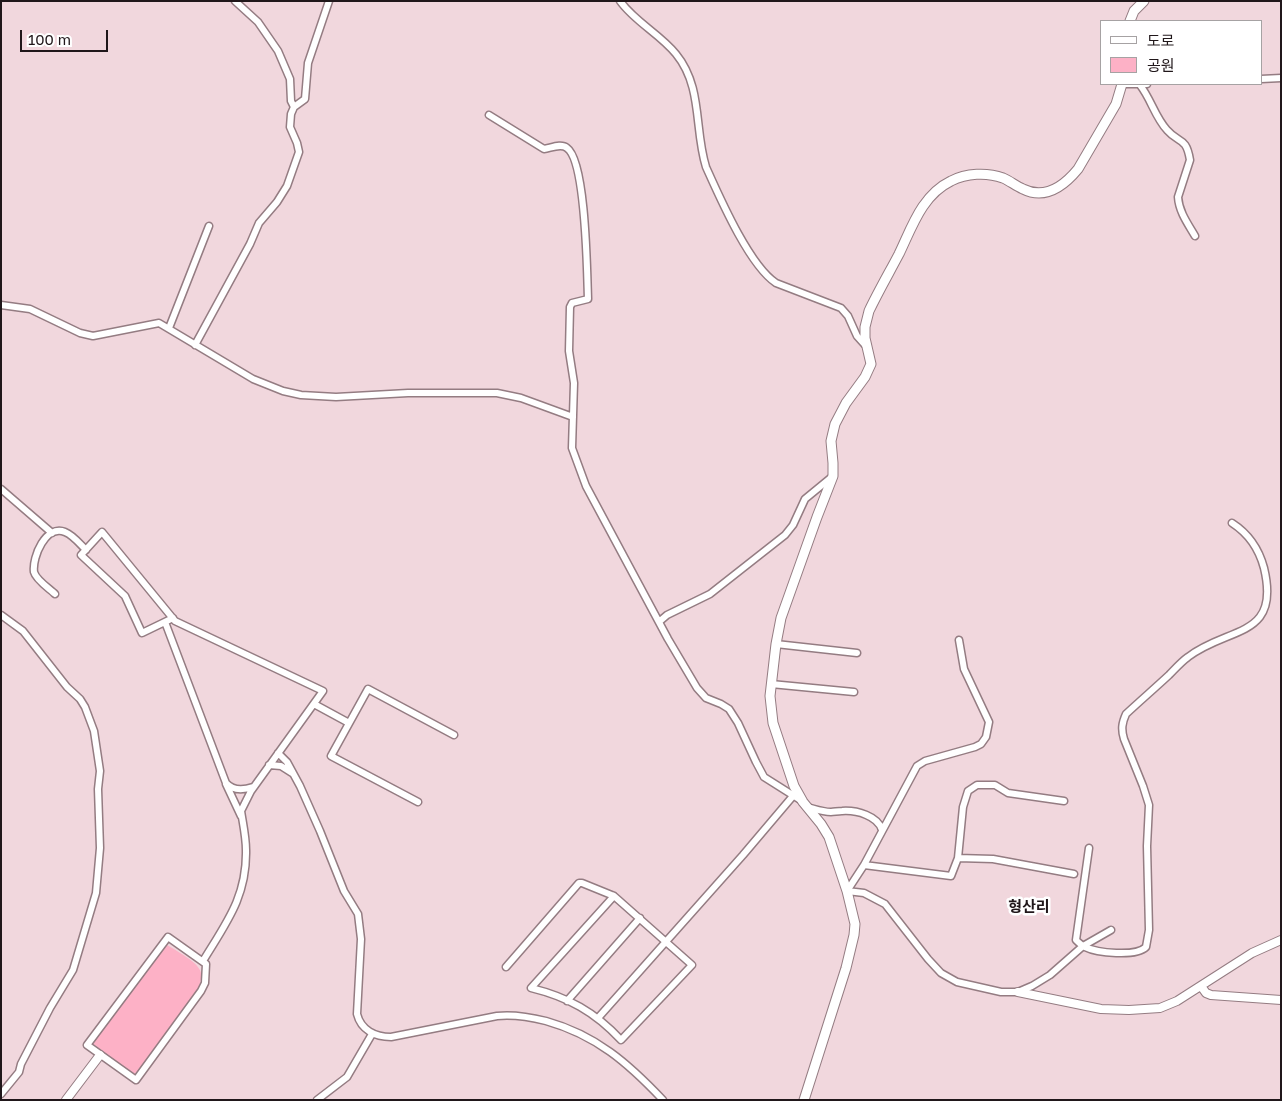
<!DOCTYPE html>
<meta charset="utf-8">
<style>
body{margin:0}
#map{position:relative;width:1282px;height:1101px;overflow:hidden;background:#f1d7dd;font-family:"Golos Text","Noto Sans KR",sans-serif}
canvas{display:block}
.frame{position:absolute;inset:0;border:2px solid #20171a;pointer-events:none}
.legend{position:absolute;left:1100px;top:20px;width:162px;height:65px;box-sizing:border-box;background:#fff;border:1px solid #a6a2a3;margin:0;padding:6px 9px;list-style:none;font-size:15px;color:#20171a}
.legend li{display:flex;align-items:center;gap:10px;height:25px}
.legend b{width:25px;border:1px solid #a6a2a3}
.scale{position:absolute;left:20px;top:30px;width:88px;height:22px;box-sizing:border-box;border:2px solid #20171a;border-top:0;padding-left:6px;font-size:15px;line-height:18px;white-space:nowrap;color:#20171a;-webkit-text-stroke:4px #fff;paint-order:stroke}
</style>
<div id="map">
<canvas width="1282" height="1101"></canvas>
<div class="frame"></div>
<ul class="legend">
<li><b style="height:6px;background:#fff"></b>도로</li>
<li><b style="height:14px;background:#fdb1c6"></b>공원</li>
</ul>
<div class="scale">100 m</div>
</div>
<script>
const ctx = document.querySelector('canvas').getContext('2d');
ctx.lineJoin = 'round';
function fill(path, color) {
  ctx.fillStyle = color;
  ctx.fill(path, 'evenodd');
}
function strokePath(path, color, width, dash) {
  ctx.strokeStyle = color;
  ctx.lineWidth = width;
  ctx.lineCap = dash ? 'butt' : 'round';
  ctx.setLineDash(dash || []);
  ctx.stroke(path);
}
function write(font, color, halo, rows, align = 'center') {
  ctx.font = font + ' "Golos Text","Noto Sans KR",sans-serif';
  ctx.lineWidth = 5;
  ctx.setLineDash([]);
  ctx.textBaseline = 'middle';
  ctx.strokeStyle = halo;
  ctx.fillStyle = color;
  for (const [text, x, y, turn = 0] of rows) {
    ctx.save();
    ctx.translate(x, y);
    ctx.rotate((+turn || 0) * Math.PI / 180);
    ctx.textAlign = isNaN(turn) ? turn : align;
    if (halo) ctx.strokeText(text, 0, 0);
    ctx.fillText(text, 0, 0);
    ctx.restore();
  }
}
fill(new Path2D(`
 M 167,945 C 175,950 200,963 201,973 C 202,980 199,987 196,993 L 140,1069 L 134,1074 L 92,1043 Z`), '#fdb1c6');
const minor = new Path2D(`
 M 235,1 L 258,22 L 278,51 L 290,79 L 291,101 L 294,107
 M 620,1 C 635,22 660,34 676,54 C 703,87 694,129 706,167 C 720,198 749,265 776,283 L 841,308 L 848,316 L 857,336 L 866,346
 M 1261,79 L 1281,78
 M 1123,84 L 1147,84
 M 1140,85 C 1151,99 1155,117 1167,130 C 1179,144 1186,136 1190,160 L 1178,197 C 1179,212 1188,224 1195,236
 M 489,115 L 544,149 C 551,148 561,143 567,148 C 586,161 587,272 588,299 L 572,303 L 570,307 L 569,351 L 574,383 L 572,448 L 586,486 L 668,639 L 697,688 L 706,698 L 721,704 L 729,709 L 738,723 L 756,762 L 764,777 L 802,801
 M 1,305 L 30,309 L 80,333 L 93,336 L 159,323 L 253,379 L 283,391 L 301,395 L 336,397 L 408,393 L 497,393 L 521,398 L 573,417
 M 169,328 L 209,226
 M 195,345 L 250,244 L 259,223 L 277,202 L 287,186 L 299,152 L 297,143 L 290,127 L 291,114 L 294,107 L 305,99 L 308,63 L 329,1
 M 1,489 L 52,533
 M 55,594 C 50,589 36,580 34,572 C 32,557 46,524 65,532 C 73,535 80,544 86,550
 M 1,615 L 23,631 L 67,687 L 80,699 L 85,707 L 94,731 L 100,771 L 98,789 L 100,848 L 96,893 L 73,970 L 50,1008 L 21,1064 L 19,1072 L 1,1094
 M 173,618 L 142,633 L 125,596 L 81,555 L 102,532 L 175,621 L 323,691 L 251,791 L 241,811 C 243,824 246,837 246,850 C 247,897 226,923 203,961
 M 660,621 L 667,615 L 710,594 L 785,535 L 793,525 L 805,499 L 833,476
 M 165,622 L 226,783 C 233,791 244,790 253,787
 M 959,640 L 964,669 L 989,722 L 986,737 L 981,744 L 975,747 L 925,761 L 917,766 L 864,865 L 847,891 L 864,893 L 885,904 L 928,959 L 941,973 L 957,982 L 1001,992 L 1018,992 L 1032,986 L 1050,975 L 1083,946 L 1111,930
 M 776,644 L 857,653
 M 771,684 L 854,692
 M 314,704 L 349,723
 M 278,753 L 287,762 L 300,786 L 320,831 L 344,891 L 358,914 L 361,939 L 357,1014 C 361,1030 375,1037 391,1037 L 497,1016 C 515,1014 530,1017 546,1021 C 596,1035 628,1063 663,1100
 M 269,765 L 281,766 L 292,773
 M 226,784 L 241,816
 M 418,802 L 331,756 L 368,689 L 454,735
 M 807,807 C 815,809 822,812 831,812 C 834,812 838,811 842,811 C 857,810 878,816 882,830
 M 1089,848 L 1076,940 C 1079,943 1082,946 1085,947 C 1097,953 1136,957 1146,947 L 1149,930 L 1147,846 L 1149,805 L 1143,786 L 1124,739 C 1121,729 1122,723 1126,714 C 1140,701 1155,688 1169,675 C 1175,669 1181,662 1188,657 C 1228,626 1281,639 1264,568 C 1259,549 1249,534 1232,523
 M 958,858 L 993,859 L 1074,874
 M 864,865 L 951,876 L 958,858 L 963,807 L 968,791 L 977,785 L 995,785 L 1008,793 L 1064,801
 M 168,937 L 206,964 L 205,983 L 201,991 L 136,1080 L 87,1045 Z
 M 506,967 L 579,883 L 582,883 L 614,896 L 692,965 L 621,1040 C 595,1012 568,997 531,988 L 614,896
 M 567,1001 L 640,918
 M 598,1018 L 743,855 L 793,796
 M 317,1100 L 347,1077 L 372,1034`);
const tertiary = new Path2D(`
 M 1201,986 L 1206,993 L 1211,995 L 1281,1000
 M 1018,992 L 1101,1009 L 1129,1010 L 1160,1008 L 1177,1001 L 1252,953 L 1281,940
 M 66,1100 L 100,1055`);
const secondary = new Path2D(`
 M 1130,21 L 1134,11 L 1144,1
 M 804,1100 L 846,968 L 854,935 L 855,924 L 847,891 L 829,837 L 821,824 L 803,802 L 794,786 L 773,723 L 770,696 L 776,644 L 781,618 L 817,517 L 833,476 L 833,463 L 831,441 L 835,424 L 846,403 L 865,377 L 871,364 L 865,338 L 865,327 L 869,311 C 878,292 889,273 899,254 C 912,227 922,195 951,181 C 966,173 987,172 1003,178 C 1010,181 1016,186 1023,189 C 1045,200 1064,186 1078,169 L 1116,104 L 1122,84`);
strokePath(minor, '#947c82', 9);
strokePath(tertiary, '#947c82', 10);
strokePath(secondary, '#947c82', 11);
strokePath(minor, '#fff', 6);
strokePath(tertiary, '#fff', 8);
strokePath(secondary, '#fff', 9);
write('bold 15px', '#20171a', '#fff', [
 ["형산리",1029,907]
]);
</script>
